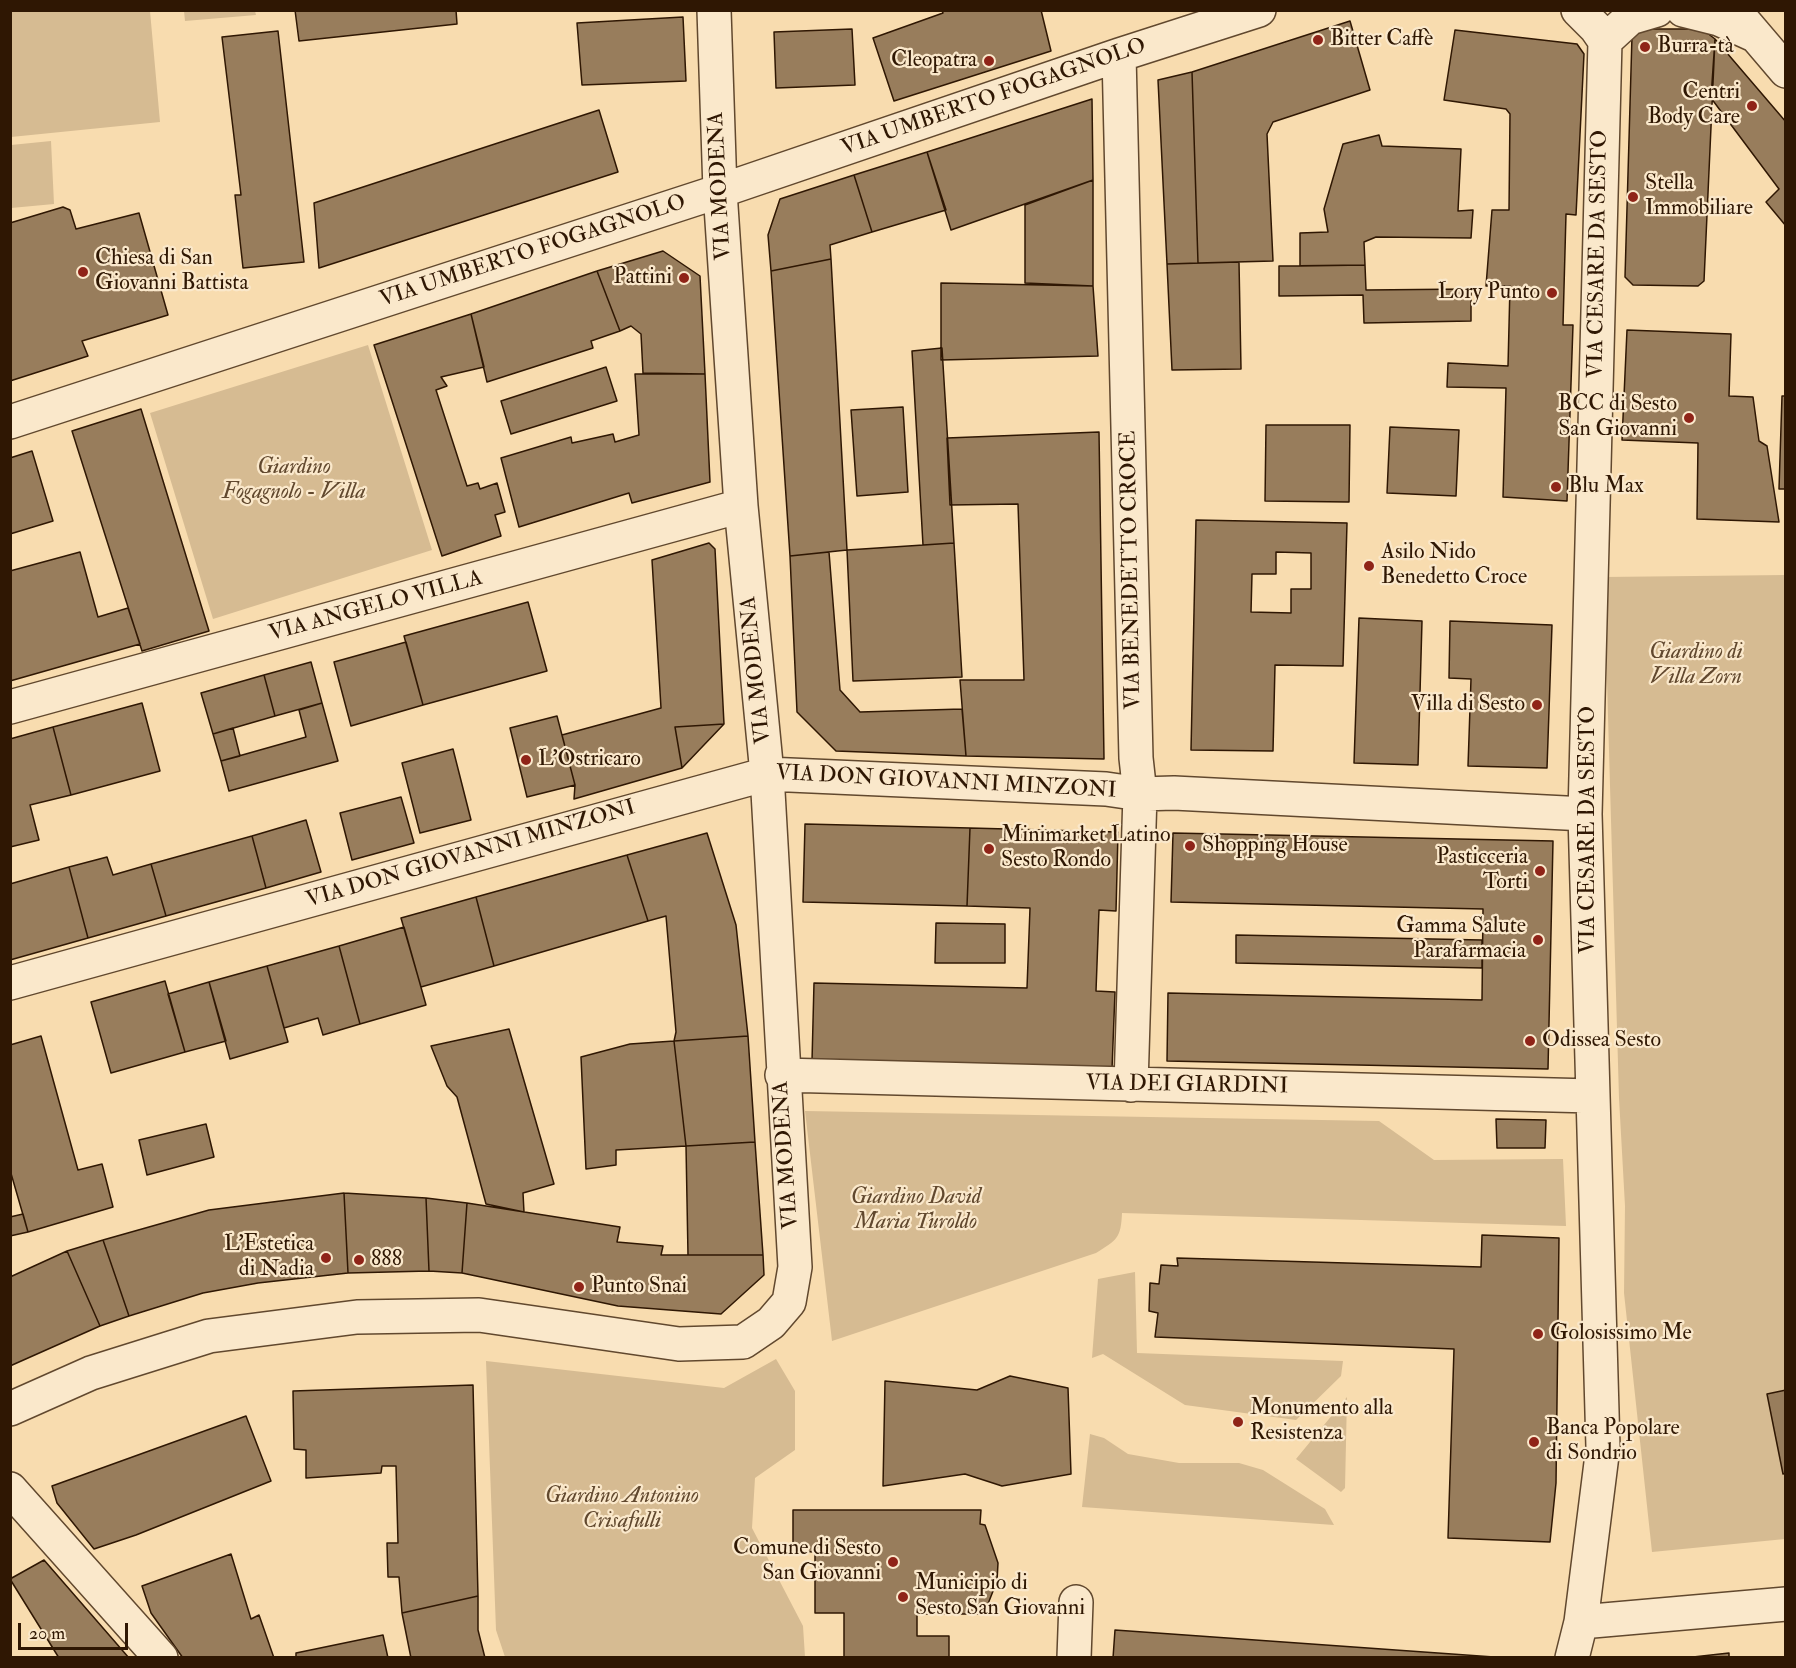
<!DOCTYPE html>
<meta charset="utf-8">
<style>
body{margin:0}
#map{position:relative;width:1796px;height:1668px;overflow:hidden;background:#f8dcaf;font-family:"IM FELL Double Pica",serif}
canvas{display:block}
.frame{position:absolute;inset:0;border:12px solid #2f1703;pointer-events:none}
.scale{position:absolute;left:18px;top:1623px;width:110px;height:27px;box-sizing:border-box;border:3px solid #2f1703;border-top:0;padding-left:8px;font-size:18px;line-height:21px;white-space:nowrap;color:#2f1703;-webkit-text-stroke:4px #fae8cb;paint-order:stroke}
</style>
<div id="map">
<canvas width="1796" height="1668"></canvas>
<div class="frame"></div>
<div class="scale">20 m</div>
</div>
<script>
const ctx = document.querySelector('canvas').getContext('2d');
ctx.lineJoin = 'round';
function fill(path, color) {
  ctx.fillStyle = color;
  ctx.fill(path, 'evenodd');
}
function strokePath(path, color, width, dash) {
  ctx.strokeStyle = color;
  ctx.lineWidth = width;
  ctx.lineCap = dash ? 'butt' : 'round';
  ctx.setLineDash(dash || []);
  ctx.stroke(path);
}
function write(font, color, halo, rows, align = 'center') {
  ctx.font = font + ' "IM FELL Double Pica",serif';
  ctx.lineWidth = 4.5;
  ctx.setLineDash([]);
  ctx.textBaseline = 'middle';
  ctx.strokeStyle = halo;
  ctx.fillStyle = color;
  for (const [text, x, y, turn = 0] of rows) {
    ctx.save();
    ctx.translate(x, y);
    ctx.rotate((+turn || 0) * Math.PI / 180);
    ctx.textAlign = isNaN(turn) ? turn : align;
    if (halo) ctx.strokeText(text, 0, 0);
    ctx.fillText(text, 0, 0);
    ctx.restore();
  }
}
fill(new Path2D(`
 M 11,10 L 150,11 L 160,122 L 11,137 Z
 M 184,11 L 255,11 L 256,15 L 185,21 Z
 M 51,141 L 54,204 L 11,208 L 11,145 Z
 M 368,345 L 432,550 L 213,619 L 150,413 Z
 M 1785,575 L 1785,1539 L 1652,1552 L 1624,1293 L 1625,1206 L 1619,1098 L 1604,577 Z
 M 805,1111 L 1379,1121 L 1434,1160 L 1563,1159 L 1566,1226 L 1122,1213 C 1121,1238 1117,1240 1096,1253 L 832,1341 Z
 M 1135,1272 L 1137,1353 L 1343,1361 L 1341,1376 L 1296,1420 L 1185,1405 L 1103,1354 L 1092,1358 L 1098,1279 Z
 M 776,1359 L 795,1391 L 795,1450 L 755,1478 L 752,1528 L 803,1626 L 805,1657 L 505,1657 L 496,1630 L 486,1361 L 724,1388 Z
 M 1347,1397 L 1345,1488 L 1341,1492 L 1296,1459 Z
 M 1090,1434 L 1104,1438 L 1128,1454 L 1179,1463 L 1239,1463 L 1263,1470 L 1325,1509 L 1334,1525 L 1082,1507 Z`), '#d6bb92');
const building = new Path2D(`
 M 295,10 L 456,10 L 457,24 L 299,41 Z
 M 942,10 L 1041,10 L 1051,51 L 894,101 L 873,38 L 943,13 Z
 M 683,17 L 686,81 L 582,85 L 577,23 Z
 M 1350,21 L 1370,90 L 1273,122 L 1267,134 L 1273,261 L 1198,263 L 1192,72 Z
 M 852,29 L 855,85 L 776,88 L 774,32 Z
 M 1640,29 L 1702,29 L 1715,39 L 1704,281 L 1698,286 L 1633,285 L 1625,277 L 1632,36 Z
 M 1455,30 L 1577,44 L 1584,54 L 1576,215 L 1566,214 L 1563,325 L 1573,325 L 1567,501 L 1503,497 L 1506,388 L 1447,387 L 1448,363 L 1508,366 L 1510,286 L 1486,286 L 1492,210 L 1509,210 L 1510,114 L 1506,109 L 1444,100 Z
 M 278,31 L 304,262 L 243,268 L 235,195 L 241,195 L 222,37 Z
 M 1715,39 L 1786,122 L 1786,226 L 1766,202 L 1779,189 L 1711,98 Z
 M 1192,72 L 1198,263 L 1167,264 L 1158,80 Z
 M 1092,99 L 1093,180 L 951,230 L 927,152 Z
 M 599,110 L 618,172 L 319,268 L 314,203 Z
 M 1379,135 L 1382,146 L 1461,149 L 1458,211 L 1473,210 L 1471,238 L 1376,237 L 1364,242 L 1365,265 L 1300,266 L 1300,233 L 1328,232 L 1324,209 L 1343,144 Z
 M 927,152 L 946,210 L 872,232 L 854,175 Z
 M 854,175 L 872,232 L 830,245 L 831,259 L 771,271 L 768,235 L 780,199 Z
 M 1093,180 L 1093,286 L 1025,283 L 1025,205 Z
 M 63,207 L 70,210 L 76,229 L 139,213 L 168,315 L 82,341 L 88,356 L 10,381 L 10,223 Z
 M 663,251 L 700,276 L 705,374 L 643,373 L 641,334 L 631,326 L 620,331 L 597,271 Z
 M 831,259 L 847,550 L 790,556 L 771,271 Z
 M 1239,262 L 1241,369 L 1172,370 L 1167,264 Z
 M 1365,265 L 1366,290 L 1471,289 L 1471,321 L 1364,323 L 1363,295 L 1279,296 L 1279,266 Z
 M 597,271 L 620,331 L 591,341 L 593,348 L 487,382 L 471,314 Z
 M 941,283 L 1093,286 L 1098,356 L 941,360 Z
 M 471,314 L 484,367 L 441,377 L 447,386 L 436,390 L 467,486 L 478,483 L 480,489 L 497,483 L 505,512 L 495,515 L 501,536 L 442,556 L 374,345 Z
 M 1627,330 L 1731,334 L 1729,396 L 1753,397 L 1759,441 L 1767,446 L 1779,522 L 1697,519 L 1698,443 L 1622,440 Z
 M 942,348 L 954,543 L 923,545 L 912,351 Z
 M 606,367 L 617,401 L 511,434 L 501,401 Z
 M 635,374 L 705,374 L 710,482 L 632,503 L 629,493 L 519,527 L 501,458 L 571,437 L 572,443 L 613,434 L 615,442 L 639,435 Z
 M 1782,396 L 1786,396 L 1786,489 L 1779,489 Z
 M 903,407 L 908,492 L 857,496 L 851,410 Z
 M 141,409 L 209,631 L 142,651 L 72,431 Z
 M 1266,425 L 1350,425 L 1349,502 L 1265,501 Z
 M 1390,427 L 1459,430 L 1456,496 L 1387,493 Z
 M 1099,432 L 1104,759 L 966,756 L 960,680 L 1024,680 L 1018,504 L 950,505 L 947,438 Z
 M 32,451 L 53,521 L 10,534 L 10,458 Z
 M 1196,520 L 1347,523 L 1343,666 L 1275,665 L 1273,751 L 1191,750 ZM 1276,552 L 1311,553 L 1311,589 L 1291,589 L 1291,613 L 1251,612 L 1252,574 L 1276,574 Z
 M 709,543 L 715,549 L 724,724 L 675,727 L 682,768 L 574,799 L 575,785 L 562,735 L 661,708 L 652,560 Z
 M 954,543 L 962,677 L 853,681 L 847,550 Z
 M 80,552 L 98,617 L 128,608 L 140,644 L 10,681 L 10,571 Z
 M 829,552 L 840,690 L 860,712 L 962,709 L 966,756 L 836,751 L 797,712 L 790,556 Z
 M 528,602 L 547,671 L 423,705 L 404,636 Z
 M 1359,618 L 1422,621 L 1418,765 L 1354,763 Z
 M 1450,621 L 1552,625 L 1547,768 L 1468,766 L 1471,679 L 1449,678 Z
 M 406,642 L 423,705 L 351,726 L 334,662 Z
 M 311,662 L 322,703 L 275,716 L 264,675 Z
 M 264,675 L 275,716 L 213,734 L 201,693 Z
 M 142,703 L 160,771 L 71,795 L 53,727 Z
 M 322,703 L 338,761 L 229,791 L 221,761 L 306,737 L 299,710 Z
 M 557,716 L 575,785 L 527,797 L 510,728 Z
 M 724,724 L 682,768 L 675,727 Z
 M 53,727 L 71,795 L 30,805 L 39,840 L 10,847 L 10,739 Z
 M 233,728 L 240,756 L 221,761 L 213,734 Z
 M 453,749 L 471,820 L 420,833 L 402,763 Z
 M 401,797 L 414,843 L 352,860 L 340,813 Z
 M 306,820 L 321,872 L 266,888 L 252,836 Z
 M 805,824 L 970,828 L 967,906 L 803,902 Z
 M 970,828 L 1118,832 L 1116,911 L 1099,910 L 1096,991 L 1115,992 L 1112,1069 L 812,1061 L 814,983 L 1027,988 L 1030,908 L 967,906 Z
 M 707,833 L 736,925 L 748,1036 L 674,1041 L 676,1032 L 666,916 L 648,921 L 627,855 Z
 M 1173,833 L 1553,841 L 1548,1069 L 1167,1061 L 1168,993 L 1482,1000 L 1483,909 L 1171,902 Z
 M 252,836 L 266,888 L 166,916 L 151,864 Z
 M 627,855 L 648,921 L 494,966 L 476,897 Z
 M 107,857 L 113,875 L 151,864 L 166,916 L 88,938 L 69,867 Z
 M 69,867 L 88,938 L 10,960 L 10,884 Z
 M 476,897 L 494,966 L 421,987 L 401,918 Z
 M 936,923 L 1005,924 L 1005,963 L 935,963 Z
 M 404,927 L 426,1005 L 360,1024 L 339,946 Z
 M 1236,935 L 1482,940 L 1482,968 L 1236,963 Z
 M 339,946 L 360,1024 L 323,1035 L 318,1018 L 284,1028 L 267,966 Z
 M 267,966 L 288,1042 L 230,1059 L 209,982 Z
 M 165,981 L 185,1052 L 111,1073 L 91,1002 Z
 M 209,982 L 226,1041 L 185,1052 L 168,994 Z
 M 509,1029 L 554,1184 L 523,1193 L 524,1212 L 486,1204 L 457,1097 L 447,1086 L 431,1046 Z
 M 41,1036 L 78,1170 L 102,1164 L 113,1207 L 28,1232 L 10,1170 L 10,1045 Z
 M 748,1036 L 755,1142 L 686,1146 L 674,1041 Z
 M 674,1041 L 686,1146 L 616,1150 L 616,1165 L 586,1169 L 581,1057 L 630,1044 Z
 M 1496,1119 L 1546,1120 L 1545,1148 L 1497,1148 Z
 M 206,1124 L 214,1157 L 147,1175 L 139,1140 Z
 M 755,1142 L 763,1255 L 688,1255 L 686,1146 Z
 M 344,1193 L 348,1273 L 258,1283 L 203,1293 L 129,1316 L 103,1240 L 209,1210 Z
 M 344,1193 L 426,1198 L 429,1271 L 348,1273 Z
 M 426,1198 L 467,1203 L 462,1273 L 429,1271 Z
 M 467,1203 L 620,1227 L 617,1242 L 663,1246 L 661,1255 L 763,1255 L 764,1275 L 721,1314 L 618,1306 L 462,1273 Z
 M 23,1214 L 28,1232 L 10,1236 L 10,1217 Z
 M 1482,1235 L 1559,1238 L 1556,1483 L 1550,1542 L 1448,1538 L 1454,1349 L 1155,1337 L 1158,1313 L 1149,1311 L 1150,1283 L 1159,1284 L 1161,1265 L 1178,1266 L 1177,1258 L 1481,1267 Z
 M 103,1240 L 129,1316 L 100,1326 L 67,1251 Z
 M 67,1251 L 100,1326 L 10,1366 L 10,1277 Z
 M 1010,1376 L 1068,1388 L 1071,1474 L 1002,1486 L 965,1474 L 883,1486 L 885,1381 L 977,1390 Z
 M 473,1385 L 478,1596 L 402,1613 L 399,1577 L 388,1577 L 387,1543 L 398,1543 L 396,1466 L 382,1466 L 381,1473 L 306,1478 L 306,1450 L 294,1449 L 293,1391 Z
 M 1786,1390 L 1786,1473 L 1783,1474 L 1767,1394 Z
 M 246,1416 L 271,1481 L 136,1535 L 94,1549 L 57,1503 L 52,1486 Z
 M 793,1510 L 981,1510 L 980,1524 L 985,1525 L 998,1563 L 997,1581 L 984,1614 L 917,1614 L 917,1636 L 949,1636 L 949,1658 L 844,1658 L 844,1613 L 815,1613 L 815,1552 L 793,1551 Z
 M 231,1554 L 251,1619 L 259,1615 L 274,1658 L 183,1658 L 151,1613 L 142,1586 Z
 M 44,1560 L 129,1658 L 59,1658 L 10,1579 Z
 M 478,1596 L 478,1630 L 485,1658 L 411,1658 L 402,1613 Z
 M 1115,1630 L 1508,1658 L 1113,1658 Z
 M 383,1635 L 388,1658 L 296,1658 L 296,1653 Z
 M 1729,1653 L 1729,1658 L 1684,1658 Z`);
fill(building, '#987d5c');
strokePath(building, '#2f1703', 1.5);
const street = new Path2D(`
 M 1683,10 L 1719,19 L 1752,34
 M 1734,10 L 1786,71
 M 1605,41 L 1630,18 L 1657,10
 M 1119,55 L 1136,758 L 1140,794 L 1131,1085
 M 10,422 L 720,191 L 1119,55 L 1259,10
 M 10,707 L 741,506
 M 10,983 L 767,774 L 1106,789 L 1140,794 L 1174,793 L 1585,814
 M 782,1075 L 1592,1096
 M 10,1409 L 91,1373 L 209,1336 L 357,1317 L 479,1315 L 679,1344 L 743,1342 L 771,1323 L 789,1302 L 795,1267 L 767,774 L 741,506 L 720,191 L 714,10
 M 10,1489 L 161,1658
 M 1581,1622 L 1786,1604
 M 1074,1658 L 1076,1602
 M 1572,1658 L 1581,1622 L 1603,1447 L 1585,814 L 1605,41 L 1596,28 L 1578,10`);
strokePath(street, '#61482e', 36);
strokePath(street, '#fae8cb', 33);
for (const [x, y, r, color] of [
 [1318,40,6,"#8f2418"],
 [1645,47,6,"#8f2418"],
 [989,61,6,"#8f2418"],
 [1752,106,6,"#8f2418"],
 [1633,197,6,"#8f2418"],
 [83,272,6,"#8f2418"],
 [684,278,6,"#8f2418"],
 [1552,293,6,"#8f2418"],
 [1689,418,6,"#8f2418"],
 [1556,487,6,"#8f2418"],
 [1369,566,6,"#8f2418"],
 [1537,705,6,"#8f2418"],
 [526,760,6,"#8f2418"],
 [1190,846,6,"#8f2418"],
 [989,849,6,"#8f2418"],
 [1540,871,6,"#8f2418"],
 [1538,940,6,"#8f2418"],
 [1530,1041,6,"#8f2418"],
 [326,1258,6,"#8f2418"],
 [359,1260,6,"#8f2418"],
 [579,1287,6,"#8f2418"],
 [1538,1334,6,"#8f2418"],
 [1238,1422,6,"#8f2418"],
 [1534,1442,6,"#8f2418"],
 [893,1562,6,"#8f2418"],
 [903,1597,6,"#8f2418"]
]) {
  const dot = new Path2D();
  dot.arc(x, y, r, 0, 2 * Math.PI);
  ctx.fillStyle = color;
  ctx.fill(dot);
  strokePath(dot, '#fae8cb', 2);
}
write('22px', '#2f1703', '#fae8cb', [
 ["Bitter Caffè",1330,40],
 ["Burra-tà",1657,47],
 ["Cleopatra",977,61,"right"],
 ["Centri",1740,93,"right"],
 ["Body Care",1740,118,"right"],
 ["Stella",1645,184],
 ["Immobiliare",1645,209],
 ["Chiesa di San",95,259],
 ["Giovanni Battista",95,284],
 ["Pattini",672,278,"right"],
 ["Lory Punto",1540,293,"right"],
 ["BCC di Sesto",1677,405,"right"],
 ["San Giovanni",1677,430,"right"],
 ["Blu Max",1568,487],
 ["Asilo Nido",1381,553],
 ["Benedetto Croce",1381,578],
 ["Villa di Sesto",1525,705,"right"],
 ["L'Ostricaro",538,760],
 ["Minimarket Latino",1001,836],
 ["Sesto Rondo",1001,861],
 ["Shopping House",1202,846],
 ["Pasticceria",1528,858,"right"],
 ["Torti",1528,883,"right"],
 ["Gamma Salute",1526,927,"right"],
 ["Parafarmacia",1526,952,"right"],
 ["Odissea Sesto",1542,1041],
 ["L'Estetica",314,1245,"right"],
 ["di Nadia",314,1270,"right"],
 ["888",371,1260],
 ["Punto Snai",591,1287],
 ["Golosissimo Me",1550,1334],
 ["Monumento alla",1250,1409],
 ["Resistenza",1250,1434],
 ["Banca Popolare",1546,1429],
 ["di Sondrio",1546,1454],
 ["Comune di Sesto",881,1549,"right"],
 ["San Giovanni",881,1574,"right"],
 ["Municipio di",915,1584],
 ["Sesto San Giovanni",915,1609]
], 'left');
write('22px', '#2f1703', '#fae8cb', [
 ["VIA UMBERTO FOGAGNOLO",994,98,-19],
 ["VIA MODENA",721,186,-93],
 ["VIA UMBERTO FOGAGNOLO",533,252,-18],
 ["VIA CESARE DA SESTO",1599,254,-89],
 ["VIA BENEDETTO CROCE",1132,570,-91],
 ["VIA ANGELO VILLA",376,607,-15],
 ["VIA MODENA",757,670,-96],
 ["VIA DON GIOVANNI MINZONI",946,783,3],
 ["VIA CESARE DA SESTO",1589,830,-90],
 ["VIA DON GIOVANNI MINZONI",471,855,-16],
 ["VIA DEI GIARDINI",1187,1086,1],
 ["VIA MODENA",787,1155,-94]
]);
write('italic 22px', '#61482e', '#fae8cb', [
 ["Giardino",294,468],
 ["Fogagnolo - Villa",294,493],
 ["Giardino di",1696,653],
 ["Villa Zorn",1696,678],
 ["Giardino David",916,1198],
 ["Maria Turoldo",916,1223],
 ["Giardino Antonino",622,1497],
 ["Crisafulli",622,1522]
]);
</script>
